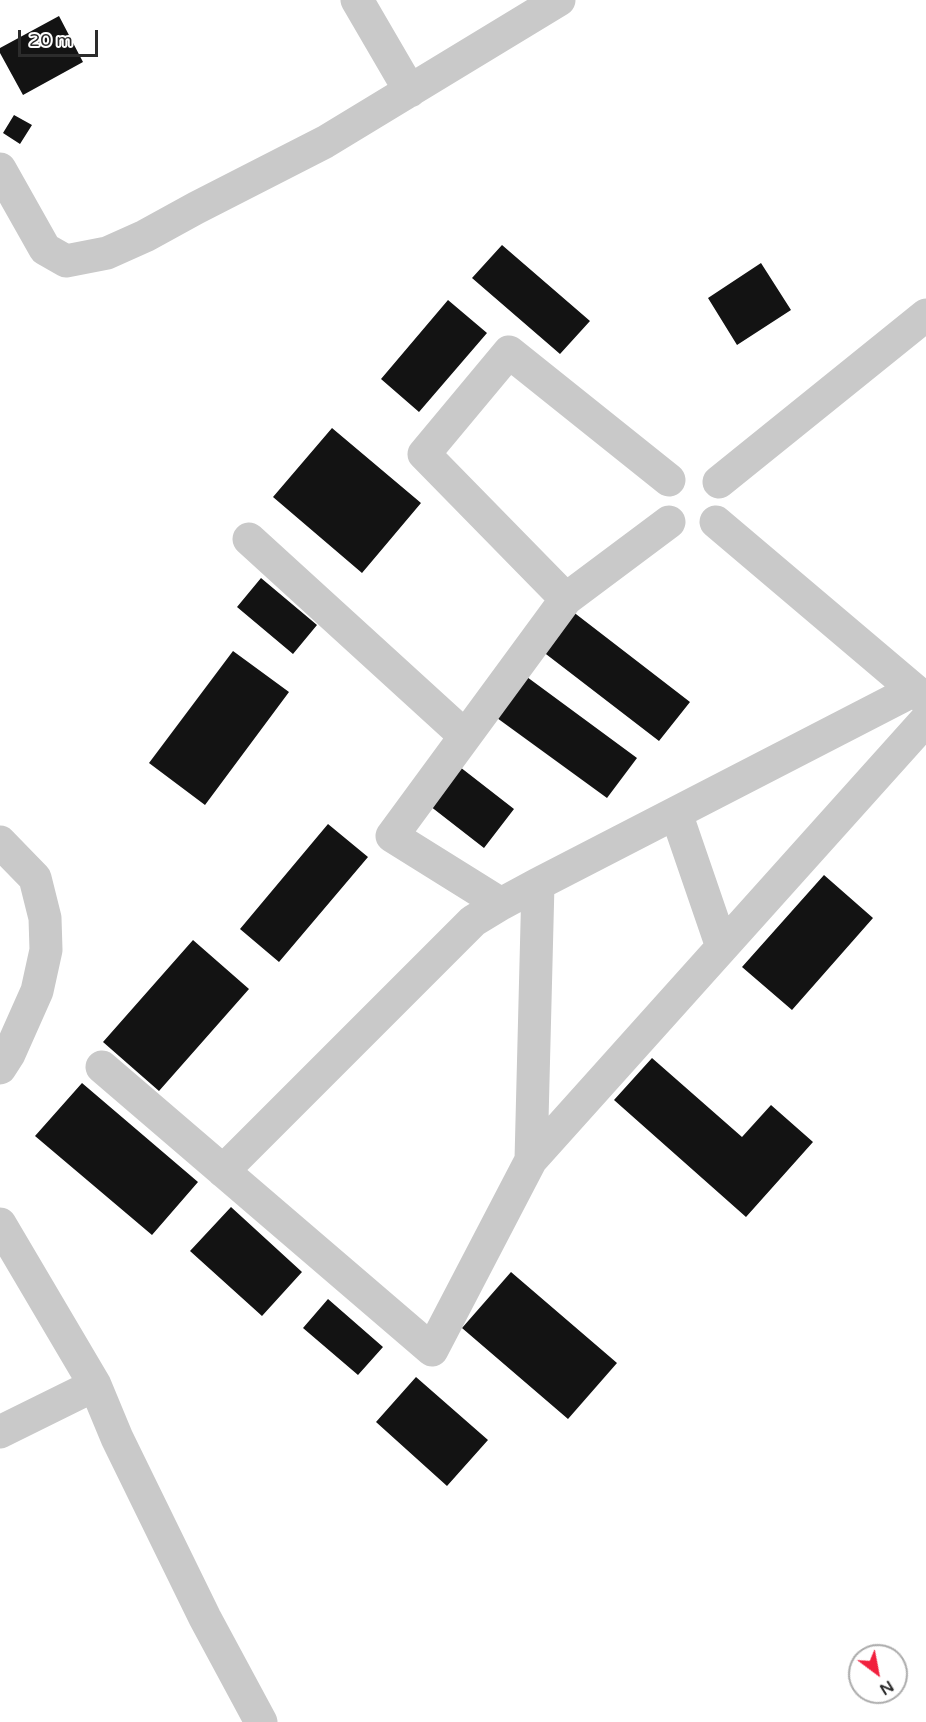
<!DOCTYPE html>
<style>
body{margin:0}
#map{position:relative;width:926px;height:1722px;overflow:hidden;background:#fff;font-family:"Varela Round",sans-serif}
canvas{display:block}
.north{position:absolute;left:848px;top:1644px;width:60px;height:60px;box-sizing:border-box;background:#fff;border:2px solid #ababab;border-radius:50%;rotate:148deg;font-size:16px;font-weight:700;line-height:24px;text-align:center;color:#2c2c2c}
.north::after{content:'';display:block;margin:auto;width:21px;height:27px;background:#f1203e;clip-path:polygon(50% 0,100% 100%,50% 72%,0 100%)}
.scale{position:absolute;left:18px;top:30px;width:80px;height:27px;box-sizing:border-box;border:3px solid #2c2c2c;border-top:0;padding-left:8px;font-size:18px;line-height:21px;white-space:nowrap;color:#2c2c2c;-webkit-text-stroke:4px #fff;paint-order:stroke}
</style>
<div id="map">
<canvas width="926" height="1722"></canvas>
<div class="north">N</div>
<div class="scale">20 m</div>
</div>
<script>
const ctx = document.querySelector('canvas').getContext('2d');
ctx.lineJoin = 'round';
function fill(path, color) {
  ctx.fillStyle = color;
  ctx.fill(path, 'evenodd');
}
function strokePath(path, color, width, dash) {
  ctx.strokeStyle = color;
  ctx.lineWidth = width;
  ctx.lineCap = dash ? 'butt' : 'round';
  ctx.setLineDash(dash || []);
  ctx.stroke(path);
}
fill(new Path2D(`
 M 59,16 L 83,62 L 23,95 L 0,53 L 0,48 Z
 M 14,115 L 32,125 L 20,144 L 3,133 Z
 M 502,245 L 590,321 L 560,354 L 472,278 Z
 M 761,263 L 791,310 L 737,345 L 708,298 Z
 M 448,300 L 487,333 L 419,412 L 381,379 Z
 M 332,428 L 421,503 L 362,573 L 273,497 Z
 M 261,578 L 317,625 L 293,654 L 237,607 Z
 M 572,611 L 690,702 L 659,741 L 542,651 Z
 M 233,651 L 289,692 L 205,805 L 149,763 Z
 M 527,677 L 637,758 L 607,798 L 497,718 Z
 M 460,767 L 514,809 L 484,848 L 430,806 Z
 M 328,824 L 368,857 L 279,962 L 240,929 Z
 M 824,875 L 873,918 L 792,1010 L 742,967 Z
 M 193,940 L 249,989 L 159,1091 L 103,1042 Z
 M 652,1058 L 742,1137 L 771,1105 L 813,1142 L 746,1217 L 614,1100 Z
 M 82,1083 L 198,1182 L 152,1235 L 35,1136 Z
 M 231,1207 L 302,1272 L 262,1316 L 190,1251 Z
 M 511,1272 L 617,1363 L 568,1419 L 462,1328 Z
 M 328,1299 L 383,1347 L 358,1375 L 303,1328 Z
 M 416,1377 L 488,1440 L 447,1486 L 376,1422 Z`), '#131313');
strokePath(new Path2D(`
 M 357,0 L 410,91
 M 0,169 L 45,249 L 66,261 L 107,253 L 145,236 L 196,208 L 325,142 L 559,0
 M 719,482 L 926,315
 M 716,522 L 926,700
 M 249,539 L 465,736
 M 566,599 L 424,454 L 509,352 L 669,480
 M 676,813 L 722,947
 M 0,842 L 35,878 L 45,918 L 46,950 L 37,991 L 9,1054 L 0,1068
 M 501,904 L 392,836 L 566,599 L 669,522
 M 102,1067 L 432,1350 L 531,1160 L 926,720
 M 531,1160 L 538,884
 M 223,1171 L 473,921 L 501,904 L 538,884 L 914,690
 M 0,1224 L 95,1385 L 117,1438 L 205,1618 L 261,1722
 M 0,1432 L 95,1385`), '#c9c9c9', 33);
</script>
